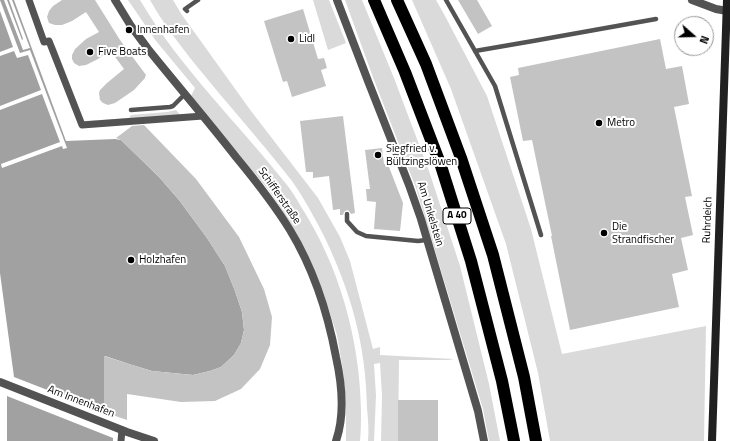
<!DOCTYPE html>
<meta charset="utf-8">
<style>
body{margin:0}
#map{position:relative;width:730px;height:441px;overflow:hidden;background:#fff;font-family:"Titillium Web",sans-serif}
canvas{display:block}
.north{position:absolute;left:674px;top:16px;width:40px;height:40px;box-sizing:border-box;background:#fff;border:1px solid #999;border-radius:50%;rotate:110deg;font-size:11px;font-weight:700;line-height:16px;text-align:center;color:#000}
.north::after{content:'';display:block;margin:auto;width:14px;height:18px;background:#000;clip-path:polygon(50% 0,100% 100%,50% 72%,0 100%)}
</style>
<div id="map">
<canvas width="730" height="441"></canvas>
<div class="north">N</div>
</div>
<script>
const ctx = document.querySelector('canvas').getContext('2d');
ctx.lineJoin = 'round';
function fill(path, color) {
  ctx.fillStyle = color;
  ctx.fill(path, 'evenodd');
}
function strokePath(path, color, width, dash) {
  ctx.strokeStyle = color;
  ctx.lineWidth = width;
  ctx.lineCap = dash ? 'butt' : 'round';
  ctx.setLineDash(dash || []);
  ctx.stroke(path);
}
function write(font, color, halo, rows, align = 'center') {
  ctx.font = font + ' "Titillium Web",sans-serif';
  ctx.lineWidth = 4;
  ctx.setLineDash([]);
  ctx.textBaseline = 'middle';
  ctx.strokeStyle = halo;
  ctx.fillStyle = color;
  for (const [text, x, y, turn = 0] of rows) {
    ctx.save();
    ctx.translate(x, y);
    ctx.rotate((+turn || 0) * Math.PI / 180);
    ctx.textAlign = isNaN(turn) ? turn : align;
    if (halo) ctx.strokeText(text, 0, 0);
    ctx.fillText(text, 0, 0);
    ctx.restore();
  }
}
fill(new Path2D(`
 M 128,0 L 140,0 C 180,68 238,123 287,185 C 292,191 296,198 300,205 C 339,265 360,339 361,411 C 361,421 361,431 360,441 L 346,441 L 346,402 L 343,370 L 337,335 L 324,295 L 309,259 L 293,227 L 270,192 L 191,96 L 195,88 L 156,41 Z
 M 150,0 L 173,0 L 182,15 L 251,111 L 318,198 L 340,237 L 350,261 L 373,349 L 380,347 L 380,355 L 454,359 L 449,360 L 399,360 L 398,441 L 381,441 L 382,396 L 380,363 L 374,364 L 376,396 L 374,441 L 368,441 C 369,430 368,419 367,408 C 366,345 351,292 324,236 C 314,217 304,198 292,181 C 261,141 227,104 195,64 C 179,44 163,23 150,0 Z
 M 313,0 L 329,0 L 346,43 L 328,50 Z
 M 345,0 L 362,0 L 394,78 L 429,171 L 460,266 L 489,384 L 500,441 L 489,441 L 483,409 L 416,188 L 374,80 Z
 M 412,0 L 436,0 L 445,16 L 487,96 L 531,229 L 562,354 L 706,326 L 704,441 L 550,441 L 538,373 L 506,244 L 451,89 Z
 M 49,37 L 56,48 L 84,121 L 129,118 L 131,115 L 167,112 L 176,110 L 181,116 L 83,124 Z`), '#dadada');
fill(new Path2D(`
 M 0,0 L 14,0 L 66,141 L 115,139 L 121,140 L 159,177 L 179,200 L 207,238 L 225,266 L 235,291 L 242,312 L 244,330 L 241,343 L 234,355 L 221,367 L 210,371 L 193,375 L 152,371 L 129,364 L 105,356 L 104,412 L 14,377 L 0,273 Z
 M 7,396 L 113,438 L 113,441 L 7,441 Z`), '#a1a1a1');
fill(new Path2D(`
 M 0,0 L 20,53 L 30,50 L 67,148 L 63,149 L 62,146 L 2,168 L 1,164 L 60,142 L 42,94 L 0,110 L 0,106 L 41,90 L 28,55 L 17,58 L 14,51 L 0,56 L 0,52 L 13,47 L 0,11 Z
 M 4,0 L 7,0 L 22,40 L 23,39 L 9,0 L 12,0 L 30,48 L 23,50 Z`), '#fff');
fill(new Path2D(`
 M 62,0 L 95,0 L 120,40 L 146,75 L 145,77 L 145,78 L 134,90 L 115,103 L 108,105 L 103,103 L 100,100 L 99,93 L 100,90 L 107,83 L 124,69 L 110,50 L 98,59 L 86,65 L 79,66 L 74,63 L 72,59 L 72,55 L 75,49 L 86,39 L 99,32 L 86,12 L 72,21 L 62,25 L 55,25 L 49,23 L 47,17 L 49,11 L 53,6 Z
 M 458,0 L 477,0 L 492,26 L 478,34 Z
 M 303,9 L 318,59 L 324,58 L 327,68 L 321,70 L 326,86 L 292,97 L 287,81 L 283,82 L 264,21 Z
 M 660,39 L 666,69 L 682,66 L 689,104 L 674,107 L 692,196 L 685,197 L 693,235 L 681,238 L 688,270 L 672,274 L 679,307 L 570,330 L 551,236 L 552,236 L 532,140 L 523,141 L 510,77 L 519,75 L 518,68 Z
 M 343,116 L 355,213 L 351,214 L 349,211 L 347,210 L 344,212 L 343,215 L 340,215 L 340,209 L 333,210 L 329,176 L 313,178 L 313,172 L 306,172 L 300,121 Z
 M 144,125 L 196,179 L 239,237 L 264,289 L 272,317 L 270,345 L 260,369 L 241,389 L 215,401 L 181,402 L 127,394 L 127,420 L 104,412 L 104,356 L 129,364 L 152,371 L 193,375 L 210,371 L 221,367 L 234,355 L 241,343 L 244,330 L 242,312 L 235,291 L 225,266 L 207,238 L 179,200 L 159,177 L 121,140 L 116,138 L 132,126 Z
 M 382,148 L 384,164 L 387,163 L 387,167 L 389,167 L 403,203 L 400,231 L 374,229 L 376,202 L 367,201 L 366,189 L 370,189 L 365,150 Z
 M 398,400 L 438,400 L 438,441 L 398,441 Z`), '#c3c3c3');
strokePath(new Path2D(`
 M 446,0 L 495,86 L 541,235
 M 187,11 L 185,9 L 198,0
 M 475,51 L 533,41 L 656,19
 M 131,110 L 170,107 L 173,106 L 185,94
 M 347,214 L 347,221 L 357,232 L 366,236 L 418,241 L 426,240`), '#535353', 4.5);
strokePath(new Path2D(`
 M 29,0 L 44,42 L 49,41 L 82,125 L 203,116
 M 121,441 L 122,430`), '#535353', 7);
strokePath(new Path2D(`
 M 115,0 L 131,26 L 148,49 C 177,85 207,120 236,157 C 255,180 274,204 290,230 C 313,268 328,314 336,357 C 342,384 345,415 336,441
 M 337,0 L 368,81 L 409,185 L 421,219 L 478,411 L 484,441
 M 0,382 L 127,432 L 154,441`), '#535353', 8);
strokePath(new Path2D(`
 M 692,0 L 716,9 L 727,11`), '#535353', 8);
strokePath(new Path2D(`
 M 712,441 L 727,0`), '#202020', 8);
strokePath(new Path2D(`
 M 374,0 L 405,72 L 441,166 L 471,261 L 502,381 L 514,441
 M 397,0 L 426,64 L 461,158 L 493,255 L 524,377 L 536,441`), '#000', 12);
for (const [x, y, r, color] of [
 [129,30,4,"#000"],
 [291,39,4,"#000"],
 [90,52,4,"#000"],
 [599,123,4,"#000"],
 [378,155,4,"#000"],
 [604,233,4,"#000"],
 [131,260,4,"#000"]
]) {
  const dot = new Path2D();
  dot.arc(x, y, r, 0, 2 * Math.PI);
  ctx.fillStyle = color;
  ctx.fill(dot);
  strokePath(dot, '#fff', 1.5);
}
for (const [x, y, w] of [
 [457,216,28]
]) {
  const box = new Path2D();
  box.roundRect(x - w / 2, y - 8, w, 16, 3);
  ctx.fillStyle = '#fff';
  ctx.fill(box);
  strokePath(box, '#000', 1);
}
write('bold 10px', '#000', null, [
 ["A 40",457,216]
]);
write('11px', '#000', '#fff', [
 ["Innenhafen",137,30],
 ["Lidl",299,39],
 ["Five Boats",98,52],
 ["Metro",607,123],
 ["Siegfried v.",386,149],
 ["Bültzingslöwen",386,162],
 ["Die",612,227],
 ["Strandfischer",612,240],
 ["Holzhafen",139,260]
], 'left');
write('11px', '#000', '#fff', [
 ["Schifferstraße",279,196,55],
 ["Am Unkelstein",430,214,73],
 ["Ruhrdeich",708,220,-88],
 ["Am Innenhafen",81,402,21]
]);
</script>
